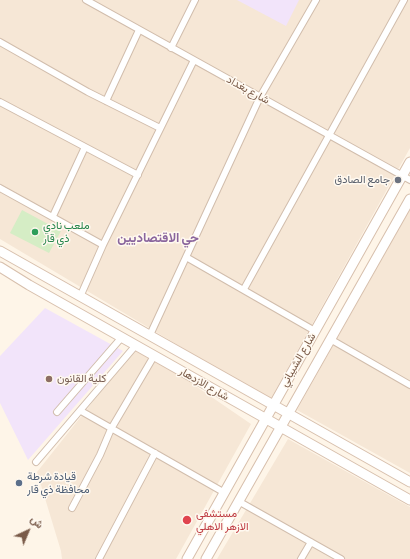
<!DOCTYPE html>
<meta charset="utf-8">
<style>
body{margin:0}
#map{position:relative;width:410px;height:559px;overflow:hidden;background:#fef5e8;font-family:"Alegreya Sans",Vazirmatn,sans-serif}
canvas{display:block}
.north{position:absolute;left:8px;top:511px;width:40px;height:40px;-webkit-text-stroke:3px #fff9f0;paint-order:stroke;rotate:44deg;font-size:11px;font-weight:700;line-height:16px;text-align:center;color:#7a5b49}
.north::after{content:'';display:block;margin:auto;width:14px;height:18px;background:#7a5b49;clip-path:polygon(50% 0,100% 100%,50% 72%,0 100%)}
</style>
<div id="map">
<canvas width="410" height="559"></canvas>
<div class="north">ش</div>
</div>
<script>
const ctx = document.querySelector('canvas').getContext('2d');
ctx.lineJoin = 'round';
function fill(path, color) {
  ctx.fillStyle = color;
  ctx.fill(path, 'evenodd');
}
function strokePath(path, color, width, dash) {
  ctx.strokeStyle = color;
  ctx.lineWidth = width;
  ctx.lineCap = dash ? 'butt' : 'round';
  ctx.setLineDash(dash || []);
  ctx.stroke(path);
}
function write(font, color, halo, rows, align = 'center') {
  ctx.font = font + ' "Alegreya Sans",Vazirmatn,sans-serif';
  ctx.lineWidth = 3;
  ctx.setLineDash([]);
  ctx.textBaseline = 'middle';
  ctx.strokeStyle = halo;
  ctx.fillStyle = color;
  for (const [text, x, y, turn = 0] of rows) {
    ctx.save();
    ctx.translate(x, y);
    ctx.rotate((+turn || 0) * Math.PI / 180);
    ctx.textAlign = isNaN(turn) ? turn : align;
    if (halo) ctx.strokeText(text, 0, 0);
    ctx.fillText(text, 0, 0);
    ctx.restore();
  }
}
fill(new Path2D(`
 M 0,0 L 410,0 L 410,148 L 270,400 L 0,239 Z
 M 410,209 L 410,473 L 297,410 Z
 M 137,346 L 251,424 L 176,559 L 62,559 L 61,551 L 37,472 Z
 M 288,439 L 410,507 L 410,559 L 217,559 Z`), '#f6e7d6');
fill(new Path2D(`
 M 237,0 L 299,0 L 286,26 Z
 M 45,308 L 123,351 L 28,460 L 0,403 L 0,356 Z`), '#f2e4fa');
fill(new Path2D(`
 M 22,210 L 61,231 L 49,253 L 10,233 Z`), '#d5edc5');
const street = new Path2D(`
 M 86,0 L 410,180
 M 0,42 L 88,92 L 160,128
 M 171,48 L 195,0
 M 106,101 L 139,30
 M 0,102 L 138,175
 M 0,188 L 103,245
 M 53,216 L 85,147
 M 186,257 L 315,331
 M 244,289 L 404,0
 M 80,297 L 103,245 L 194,60
 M 150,335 L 260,97 L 316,0
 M 330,339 L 410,385
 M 81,411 L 225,493
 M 57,412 L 122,337
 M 36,462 L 136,345
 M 238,501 L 341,559
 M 72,508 L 100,455 L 111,429 L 154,356
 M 99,559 L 155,453
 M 301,559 L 311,542`);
const secondary = new Path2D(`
 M 0,251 L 410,482
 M 0,267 L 29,285 L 410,500
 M 187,559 L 410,162
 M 206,559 L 410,199`);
strokePath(street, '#d1bdac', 8);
strokePath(secondary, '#d7bfac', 11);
strokePath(street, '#fff', 6);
strokePath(secondary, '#fff', 9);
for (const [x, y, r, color] of [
 [398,180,4,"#6b7280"],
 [35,232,4,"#2e9e5b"],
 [49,379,4,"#8d6e63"],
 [19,483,4,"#5c6f8a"],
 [187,520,5,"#e0444e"]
]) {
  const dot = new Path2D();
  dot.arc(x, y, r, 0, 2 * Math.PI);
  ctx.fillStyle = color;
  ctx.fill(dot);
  strokePath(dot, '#fff9f0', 1.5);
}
write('11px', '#7a5b49', '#fff9f0', [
 ["شارع بغداد",248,90,29],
 ["شارع الشيباني",298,360,-60],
 ["شارع الازدهار",204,384,30]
]);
write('11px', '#5b616d', '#fff9f0', [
 ["جامع الصادق",390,180]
], 'right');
write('11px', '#27864d', '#fff9f0', [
 ["ملعب نادي",43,226],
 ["ذي قار",43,239]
], 'left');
write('11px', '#785e54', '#fff9f0', [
 ["كلية القانون",57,379]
], 'left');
write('11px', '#4e5e75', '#fff9f0', [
 ["قيادة شرطة",27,477],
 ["محافظة ذي قار",27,490]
], 'left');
write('11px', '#be3a42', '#fff9f0', [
 ["مستشفى",196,514],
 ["الازهر الاهلي",196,527]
], 'left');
write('bold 13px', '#8a659d', '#fff9f0', [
 ["حي الاقتصاديين",158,238]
]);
</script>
